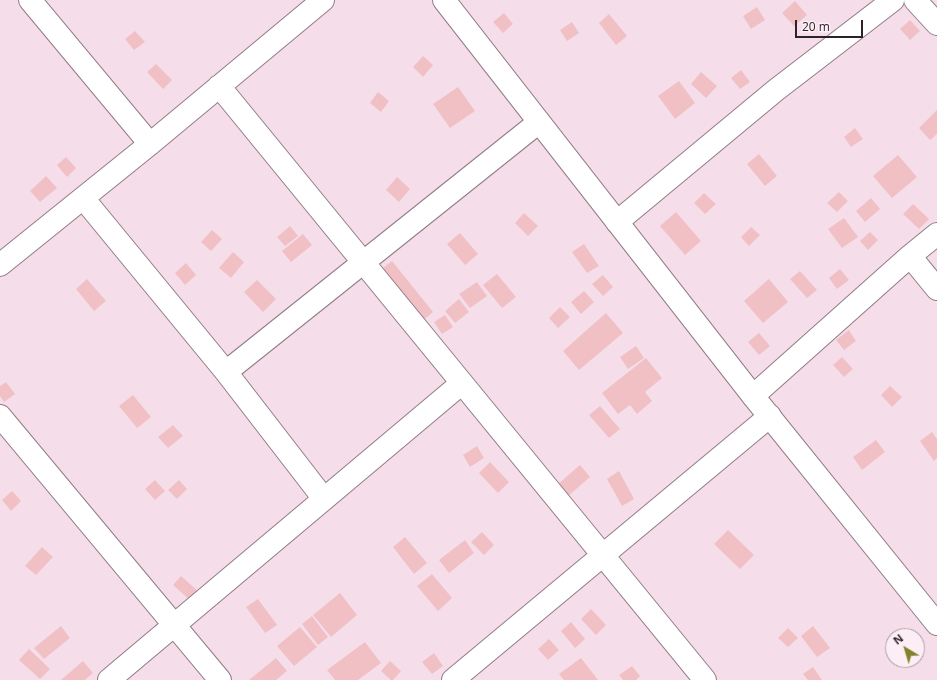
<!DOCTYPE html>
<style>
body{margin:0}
#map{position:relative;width:937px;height:680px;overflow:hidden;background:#f5deea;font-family:"Open Sans",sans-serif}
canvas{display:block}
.north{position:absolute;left:885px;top:628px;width:40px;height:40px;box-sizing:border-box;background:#fdeef5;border:1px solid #a99da3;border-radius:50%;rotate:322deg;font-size:11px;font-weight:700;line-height:16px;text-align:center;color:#2c2328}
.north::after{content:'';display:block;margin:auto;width:14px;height:18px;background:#838129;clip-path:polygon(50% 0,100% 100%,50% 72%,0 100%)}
.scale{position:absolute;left:795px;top:20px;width:68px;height:18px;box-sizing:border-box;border:2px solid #2c2328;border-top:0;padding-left:5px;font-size:12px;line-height:14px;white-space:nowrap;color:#2c2328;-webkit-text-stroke:3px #fdeef5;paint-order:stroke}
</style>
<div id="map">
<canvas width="937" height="680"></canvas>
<div class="north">N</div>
<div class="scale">20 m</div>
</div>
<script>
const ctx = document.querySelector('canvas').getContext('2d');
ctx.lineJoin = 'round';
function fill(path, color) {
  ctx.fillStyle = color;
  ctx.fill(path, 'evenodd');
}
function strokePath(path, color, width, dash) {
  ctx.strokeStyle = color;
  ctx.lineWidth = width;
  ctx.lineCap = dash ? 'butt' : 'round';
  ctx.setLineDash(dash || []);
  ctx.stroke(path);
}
fill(new Path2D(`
 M 795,1 L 807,15 L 794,26 L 782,13 Z
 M 757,7 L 765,20 L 751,29 L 743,16 Z
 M 504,13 L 513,24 L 503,33 L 493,22 Z
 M 609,14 L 627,36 L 616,45 L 599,23 Z
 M 910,20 L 920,31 L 910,40 L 900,29 Z
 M 572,22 L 579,33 L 567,41 L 560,30 Z
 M 135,31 L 145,42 L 134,50 L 125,39 Z
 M 423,56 L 433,65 L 423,77 L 413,67 Z
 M 156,64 L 172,80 L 163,89 L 147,72 Z
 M 741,70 L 750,82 L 740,89 L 731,78 Z
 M 701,72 L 717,86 L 706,98 L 691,84 Z
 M 679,81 L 695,103 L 675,119 L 658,96 Z
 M 458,87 L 475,111 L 450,128 L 433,104 Z
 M 378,92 L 389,101 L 381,112 L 370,103 Z
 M 937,110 L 937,134 L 930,140 L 919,128 Z
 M 855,128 L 863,139 L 851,147 L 844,137 Z
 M 759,154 L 777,176 L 765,186 L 747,164 Z
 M 898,155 L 917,177 L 892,198 L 873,176 Z
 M 66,157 L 76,168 L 67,177 L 57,165 Z
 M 46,176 L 57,188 L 40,202 L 30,191 Z
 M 397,177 L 410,189 L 399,202 L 386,190 Z
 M 839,192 L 848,201 L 837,212 L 827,203 Z
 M 704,193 L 716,204 L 705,214 L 694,203 Z
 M 871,198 L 880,209 L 865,222 L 856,211 Z
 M 913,204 L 929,219 L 919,229 L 903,214 Z
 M 676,212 L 701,241 L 685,255 L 660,226 Z
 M 524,213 L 538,226 L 528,236 L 515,223 Z
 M 844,218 L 858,237 L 842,248 L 828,229 Z
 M 290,226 L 298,236 L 285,246 L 277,237 Z
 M 751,227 L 760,235 L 749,246 L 741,237 Z
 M 212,230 L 222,239 L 211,251 L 201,242 Z
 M 870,232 L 878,240 L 868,250 L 860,241 Z
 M 460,233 L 478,254 L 465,265 L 447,244 Z
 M 303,234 L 312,245 L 291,262 L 282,251 Z
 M 584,244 L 599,266 L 587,273 L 572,252 Z
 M 233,252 L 244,262 L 231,278 L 219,268 Z
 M 392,261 L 433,312 L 421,322 L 379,271 Z
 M 186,263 L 196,275 L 185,285 L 175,273 Z
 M 840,269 L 849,280 L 837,289 L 829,278 Z
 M 800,271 L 817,290 L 807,298 L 790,279 Z
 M 497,274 L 516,297 L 502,308 L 483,285 Z
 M 603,275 L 613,287 L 603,296 L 592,284 Z
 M 87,279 L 106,301 L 94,311 L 76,289 Z
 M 769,279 L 788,302 L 763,323 L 744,301 Z
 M 257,280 L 276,299 L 263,312 L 244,292 Z
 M 477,282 L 487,296 L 470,308 L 459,294 Z
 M 584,291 L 594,302 L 581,314 L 571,302 Z
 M 459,299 L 469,312 L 455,323 L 445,311 Z
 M 560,307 L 570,317 L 558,328 L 549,318 Z
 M 606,313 L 623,333 L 579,370 L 563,351 Z
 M 445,315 L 453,327 L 442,334 L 434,322 Z
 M 849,330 L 856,341 L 844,350 L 836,340 Z
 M 759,333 L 770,346 L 759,355 L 748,342 Z
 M 636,346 L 644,358 L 628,369 L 620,357 Z
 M 842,357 L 853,369 L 844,377 L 833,365 Z
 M 646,358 L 662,378 L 645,392 L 652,401 L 637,414 L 630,405 L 618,414 L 602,393 Z
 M 6,382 L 15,394 L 4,402 L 0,396 L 0,386 Z
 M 890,386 L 902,397 L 892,407 L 881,395 Z
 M 133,395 L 151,417 L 137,428 L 119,406 Z
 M 600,406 L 620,429 L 609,438 L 589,415 Z
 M 173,425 L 183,436 L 168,448 L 158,437 Z
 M 932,432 L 937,439 L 937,458 L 934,461 L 920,441 Z
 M 876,440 L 885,452 L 862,470 L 853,457 Z
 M 477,446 L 484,458 L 470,467 L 463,455 Z
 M 490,462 L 509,482 L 498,493 L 479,473 Z
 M 580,465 L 590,477 L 567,497 L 557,485 Z
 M 619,471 L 634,499 L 622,506 L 607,479 Z
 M 155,480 L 165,491 L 155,500 L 145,489 Z
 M 179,480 L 187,489 L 177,499 L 168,490 Z
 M 12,491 L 21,501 L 11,511 L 2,500 Z
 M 728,530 L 754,555 L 740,569 L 714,544 Z
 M 482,532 L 494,545 L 484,555 L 471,542 Z
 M 405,537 L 427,563 L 414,574 L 393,547 Z
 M 465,540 L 474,553 L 449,573 L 439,560 Z
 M 42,547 L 53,557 L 36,575 L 25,566 Z
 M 432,574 L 452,598 L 438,611 L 417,586 Z
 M 181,576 L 200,593 L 192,602 L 173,585 Z
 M 340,593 L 357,615 L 331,637 L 313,615 Z
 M 258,599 L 277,625 L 265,633 L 246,607 Z
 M 591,609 L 606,625 L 596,635 L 581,619 Z
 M 312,616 L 328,637 L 318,645 L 302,624 Z
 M 571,622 L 585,639 L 575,648 L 561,631 Z
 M 61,626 L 70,638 L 44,659 L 34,648 Z
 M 813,626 L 830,648 L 817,657 L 801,636 Z
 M 300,627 L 317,647 L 294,666 L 277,646 Z
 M 788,628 L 798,638 L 788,647 L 778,638 Z
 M 549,639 L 559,650 L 548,660 L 538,649 Z
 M 365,642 L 381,663 L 358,680 L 335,680 L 327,670 Z
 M 29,649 L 50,669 L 40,679 L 19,660 Z
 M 434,653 L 443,666 L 432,674 L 422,662 Z
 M 276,658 L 287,671 L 276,680 L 249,680 Z
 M 581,658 L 598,680 L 564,680 L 559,674 Z
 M 83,661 L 93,673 L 85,680 L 61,680 Z
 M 390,661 L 401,671 L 393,680 L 391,680 L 381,671 Z
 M 632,666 L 640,676 L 636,680 L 623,680 L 619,675 Z
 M 813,667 L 822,680 L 808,680 L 803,674 Z`), '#f0c0c5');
const street = new Path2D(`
 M 30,0 L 150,144
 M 915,0 L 937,24
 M 219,86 L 705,680
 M 83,198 L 226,372 L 324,499
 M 617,222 L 776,90 L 893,0
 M 910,256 L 937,289
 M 0,265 L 150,144 L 323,0
 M 226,372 L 539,122
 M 753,396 L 910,256 L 937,234
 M 0,416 L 220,680
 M 109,680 L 462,383
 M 453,680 L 770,416`);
const secondary = new Path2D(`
 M 444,0 L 753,396 L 937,624`);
strokePath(street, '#917c86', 24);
strokePath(secondary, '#917c86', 24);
strokePath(street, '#fff', 22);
strokePath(secondary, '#fff', 22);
</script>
